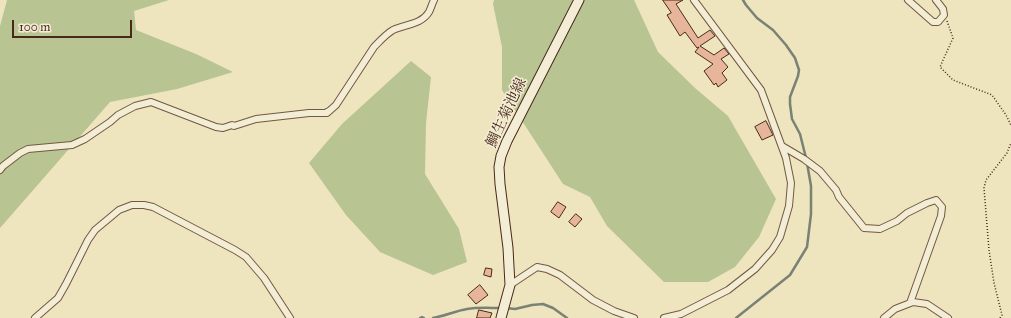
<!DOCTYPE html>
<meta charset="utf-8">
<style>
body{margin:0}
#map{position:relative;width:1011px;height:318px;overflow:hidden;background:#eee4be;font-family:"IM FELL Great Primer",serif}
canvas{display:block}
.scale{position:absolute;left:12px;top:20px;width:120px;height:18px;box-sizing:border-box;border:2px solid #482919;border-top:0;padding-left:5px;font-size:12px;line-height:14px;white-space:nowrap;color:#482919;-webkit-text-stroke:3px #f4edd5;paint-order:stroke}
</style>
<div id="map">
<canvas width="1011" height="318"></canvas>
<div class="scale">100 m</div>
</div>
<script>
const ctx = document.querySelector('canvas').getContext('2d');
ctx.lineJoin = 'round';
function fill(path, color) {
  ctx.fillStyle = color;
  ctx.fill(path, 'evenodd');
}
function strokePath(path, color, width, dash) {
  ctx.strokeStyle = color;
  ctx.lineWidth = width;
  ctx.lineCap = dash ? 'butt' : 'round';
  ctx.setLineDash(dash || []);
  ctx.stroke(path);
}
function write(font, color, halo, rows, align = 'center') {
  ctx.font = font + ' "IM FELL Great Primer","Noto Serif JP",serif';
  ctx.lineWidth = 3;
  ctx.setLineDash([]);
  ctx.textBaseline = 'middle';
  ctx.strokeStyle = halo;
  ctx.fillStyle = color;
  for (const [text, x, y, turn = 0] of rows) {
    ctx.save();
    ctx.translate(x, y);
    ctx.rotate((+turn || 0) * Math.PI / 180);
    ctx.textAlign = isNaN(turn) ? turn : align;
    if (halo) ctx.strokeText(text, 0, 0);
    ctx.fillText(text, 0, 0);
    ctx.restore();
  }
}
fill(new Path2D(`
 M 7,0 L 169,0 L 134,11 L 136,30 L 196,54 L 233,72 L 177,89 L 110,102 L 0,228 L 0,26 Z
 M 494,0 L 634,0 L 658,52 L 695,88 L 728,116 L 776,199 L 759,237 L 735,267 L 708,282 L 664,282 L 607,226 L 590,197 L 563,184 L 502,90 L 502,47 L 493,4 Z
 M 411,61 L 431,77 L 426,123 L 425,174 L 459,229 L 467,262 L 433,275 L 380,252 L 346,215 L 309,163 L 342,124 Z`), '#b8c492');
strokePath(new Path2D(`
 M 743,0 L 746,5 L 757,18 L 773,30 L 786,45 L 795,58 L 799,70 L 798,76 L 790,97 L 790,104 L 792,119 L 800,134 L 806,158
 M 506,308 L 515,309 L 532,305 L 543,304 L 553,308 L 567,318
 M 420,318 L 422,317 L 424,318
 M 433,318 C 445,316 455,311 467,309 C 478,307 490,308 501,308
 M 736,318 L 790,275 L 807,247 L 811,214 L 811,186 L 807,163`), '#798275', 2.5);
const building = new Path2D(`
 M 663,0 L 683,0 L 676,4 L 698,38 L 710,30 L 715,36 L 700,46 L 714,55 L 724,48 L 729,54 L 721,59 L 728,67 L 722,73 L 727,80 L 718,87 L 716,83 L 714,85 L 704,71 L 713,64 L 695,52 L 699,47 L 697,48 L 685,32 L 680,36 L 667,15 L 671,13 Z
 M 766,121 L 773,135 L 762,140 L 755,127 Z
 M 558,202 L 566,207 L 559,218 L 551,212 Z
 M 576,214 L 582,219 L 575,227 L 569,222 Z
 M 486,268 L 492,269 L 491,277 L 484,275 Z
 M 480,285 L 488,295 L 476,304 L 468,295 Z
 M 479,310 L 492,313 L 490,318 L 477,318 Z`);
fill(building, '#e7b599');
strokePath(building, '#482919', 1);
const street = new Path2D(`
 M 908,0 L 933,22 L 938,22 L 944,15 L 943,9 L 936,0
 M 782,146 L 804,159 L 820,171 L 836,190 L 839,197 L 864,228 L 880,229 L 897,221 L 907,213 L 927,203 L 936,200 L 942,207 L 941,216 L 910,303
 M 0,170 L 3,166 L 20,153 L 28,149 L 72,145 L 85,139 L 110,122 L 118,115 L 135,106 L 151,102 L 216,127 L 223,128 L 232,125 L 234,126 L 256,119 L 309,113 L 326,113 L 327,112 L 327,113 L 336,105 L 374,47 C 380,41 386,34 393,30 C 405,24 421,25 429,12 C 431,8 432,4 434,0
 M 510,285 L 537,267 L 547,269 L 560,275 L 593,300 L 614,311 L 634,318
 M 35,318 L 58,298 L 66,284 L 88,240 L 95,230 L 119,210 L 132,205 L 144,205 L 153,207 L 235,250 L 246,257 L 264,278 L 290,318
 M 664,318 L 681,314 L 728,290 L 755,269 L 772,250 L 780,237 L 789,206 L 791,183 L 786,158 L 761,90 L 694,0
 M 884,318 L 895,309 L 913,302 L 927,304 L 948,318`);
const secondary = new Path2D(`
 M 501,318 L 510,285 L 508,248 L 500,184 L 499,167 L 501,156 L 507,141 L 579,0`);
strokePath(street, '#725842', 8);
strokePath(secondary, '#482919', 11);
strokePath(new Path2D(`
 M 947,21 L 953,38 L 940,67 L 953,80 L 992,95 L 1006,115 L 1010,123 L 1011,126
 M 1000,318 L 1002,315 L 994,283 L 989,250 L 984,188 L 986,180 L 1007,153 L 1011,143`), '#482919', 1.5, [1, 2]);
strokePath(street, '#f4edd5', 6);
strokePath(secondary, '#f4edd5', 9);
write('15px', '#482919', '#f4edd5', [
 ["鯛生菊池線",507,113,-65]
]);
</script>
